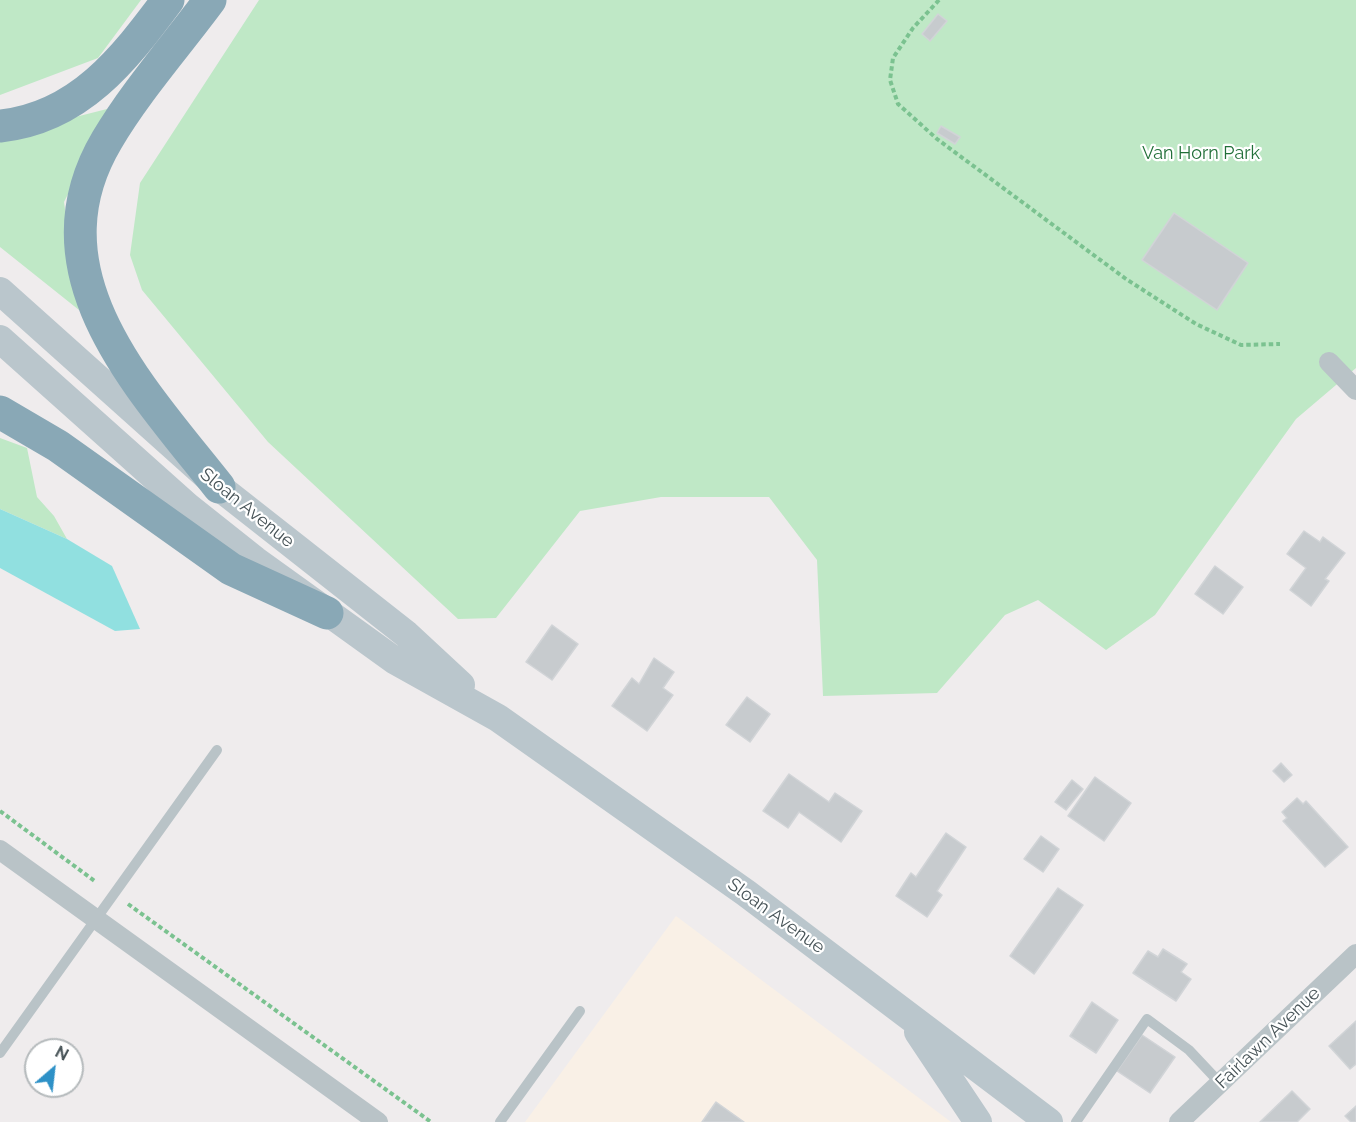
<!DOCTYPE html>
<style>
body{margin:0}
#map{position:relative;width:1356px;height:1122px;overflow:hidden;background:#efeced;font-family:Raleway,sans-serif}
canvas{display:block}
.north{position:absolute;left:24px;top:1038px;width:60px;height:60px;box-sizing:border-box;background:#fff;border:2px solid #b5babc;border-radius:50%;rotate:28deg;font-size:16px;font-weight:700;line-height:24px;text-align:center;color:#475357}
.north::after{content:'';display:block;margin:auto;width:21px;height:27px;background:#2e91c7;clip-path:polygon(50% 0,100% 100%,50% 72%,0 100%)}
</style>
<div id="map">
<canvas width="1356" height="1122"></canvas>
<div class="north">N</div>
</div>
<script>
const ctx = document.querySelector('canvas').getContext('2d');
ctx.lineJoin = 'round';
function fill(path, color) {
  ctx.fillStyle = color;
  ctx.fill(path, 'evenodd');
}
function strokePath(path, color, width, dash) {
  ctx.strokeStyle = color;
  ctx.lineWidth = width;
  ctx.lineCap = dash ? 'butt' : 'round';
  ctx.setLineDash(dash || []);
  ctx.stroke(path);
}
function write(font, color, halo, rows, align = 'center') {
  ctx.font = font + ' Raleway,sans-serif';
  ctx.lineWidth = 4.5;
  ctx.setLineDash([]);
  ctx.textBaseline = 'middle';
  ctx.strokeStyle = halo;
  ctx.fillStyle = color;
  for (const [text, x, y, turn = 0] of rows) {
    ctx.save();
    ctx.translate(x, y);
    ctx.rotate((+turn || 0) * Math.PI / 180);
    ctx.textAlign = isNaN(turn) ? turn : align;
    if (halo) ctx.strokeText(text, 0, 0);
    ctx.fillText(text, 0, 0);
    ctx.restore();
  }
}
fill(new Path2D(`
 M 676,916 L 951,1122 L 525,1122 Z`), '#f9f0e6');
fill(new Path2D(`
 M 0,0 L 141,0 L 98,58 L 0,95 Z
 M 259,0 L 1356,0 L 1356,368 L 1296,419 L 1155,615 L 1106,650 L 1038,600 L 1005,615 L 937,693 L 823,696 L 817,560 L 769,497 L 661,497 L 580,511 L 496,618 L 458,619 L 268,442 L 142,290 L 130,255 L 140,183 Z
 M 111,108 L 64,202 L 79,310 L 0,247 L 0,136 Z
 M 0,438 L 27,448 L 37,497 L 54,516 L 67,539 L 0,509 Z`), '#bfe8c6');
fill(new Path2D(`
 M 0,509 L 67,539 L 112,566 L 140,629 L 115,631 L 0,568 Z`), '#91e0e0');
const building = new Path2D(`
 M 938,14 L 947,21 L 930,41 L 922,34 Z
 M 941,126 L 960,137 L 955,144 L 937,133 Z
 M 1174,213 L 1248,263 L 1217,310 L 1142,260 Z
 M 1304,531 L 1320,542 L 1323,537 L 1345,553 L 1325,579 L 1329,581 L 1311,606 L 1290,590 L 1306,568 L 1287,554 Z
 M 1215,566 L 1243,587 L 1223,614 L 1195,594 Z
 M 552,625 L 578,644 L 552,680 L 526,662 Z
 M 654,658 L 674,672 L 663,688 L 673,695 L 647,731 L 612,706 L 632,678 L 639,684 Z
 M 747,697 L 770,714 L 750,742 L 726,725 Z
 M 1281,763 L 1292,775 L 1284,782 L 1273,771 Z
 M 789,774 L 829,802 L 835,793 L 862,811 L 841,842 L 799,812 L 788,828 L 763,811 Z
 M 1095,777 L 1131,803 L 1104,841 L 1068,816 Z
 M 1072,780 L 1083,789 L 1066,810 L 1055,802 Z
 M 1297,798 L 1303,804 L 1306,801 L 1348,847 L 1325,867 L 1283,821 L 1287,818 L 1282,812 Z
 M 946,833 L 966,847 L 937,891 L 942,895 L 927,917 L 896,896 L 911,873 L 916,877 Z
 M 1041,836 L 1059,849 L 1043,872 L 1024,859 Z
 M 1058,888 L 1083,905 L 1034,974 L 1010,956 Z
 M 1163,949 L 1187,964 L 1181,972 L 1191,979 L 1176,1001 L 1133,973 L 1148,951 L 1158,957 Z
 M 1092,1002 L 1118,1020 L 1096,1053 L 1070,1036 Z
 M 1356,1021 L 1356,1064 L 1350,1069 L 1329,1046 Z
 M 1142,1035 L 1175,1057 L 1150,1093 L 1117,1071 Z
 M 1292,1091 L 1310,1109 L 1297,1122 L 1260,1122 Z
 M 716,1102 L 744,1122 L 702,1122 Z
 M 1356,1106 L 1356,1122 L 1351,1122 L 1345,1116 Z`);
fill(building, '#c7cbce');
strokePath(building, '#d1d4d7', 1.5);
strokePath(new Path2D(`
 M 939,0 L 913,28 L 893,58 L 890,80 L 898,104 L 937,139 L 1126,279 L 1196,324 L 1241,345 L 1280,344
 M 0,811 L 96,882
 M 128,904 L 431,1122`), '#7bc290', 4, [4.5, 3]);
strokePath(new Path2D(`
 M 0,1053 L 217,750
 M 500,1122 L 580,1011
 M 1076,1122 L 1147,1019 L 1189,1050 L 1220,1083`), '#b9c3c7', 10);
strokePath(new Path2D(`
 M 1329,362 L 1356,390
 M 0,850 L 378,1122
 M 1179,1122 L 1356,954`), '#b9c3c7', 20);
strokePath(new Path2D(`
 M 0,291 L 219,487 L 406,634 L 461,685
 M 0,339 L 187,506 L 255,560 L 394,660 L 498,718 L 746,893 L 1049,1122
 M 918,1032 L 978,1122`), '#bac6cc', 28);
strokePath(new Path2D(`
 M 210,0 C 176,46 136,91 107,140 C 28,273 141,388 219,487
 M 0,126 C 79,118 124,59 168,0
 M 0,412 L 58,446 L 231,569 L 327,613`), '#89a8b6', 33);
write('18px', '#216f38', '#fff', [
 ["Van Horn Park",1201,154]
]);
write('18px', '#475357', '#fff', [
 ["Sloan Avenue",247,508,39],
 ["Sloan Avenue",776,916,36],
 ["Fairlawn Avenue",1268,1038,-44]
]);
</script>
